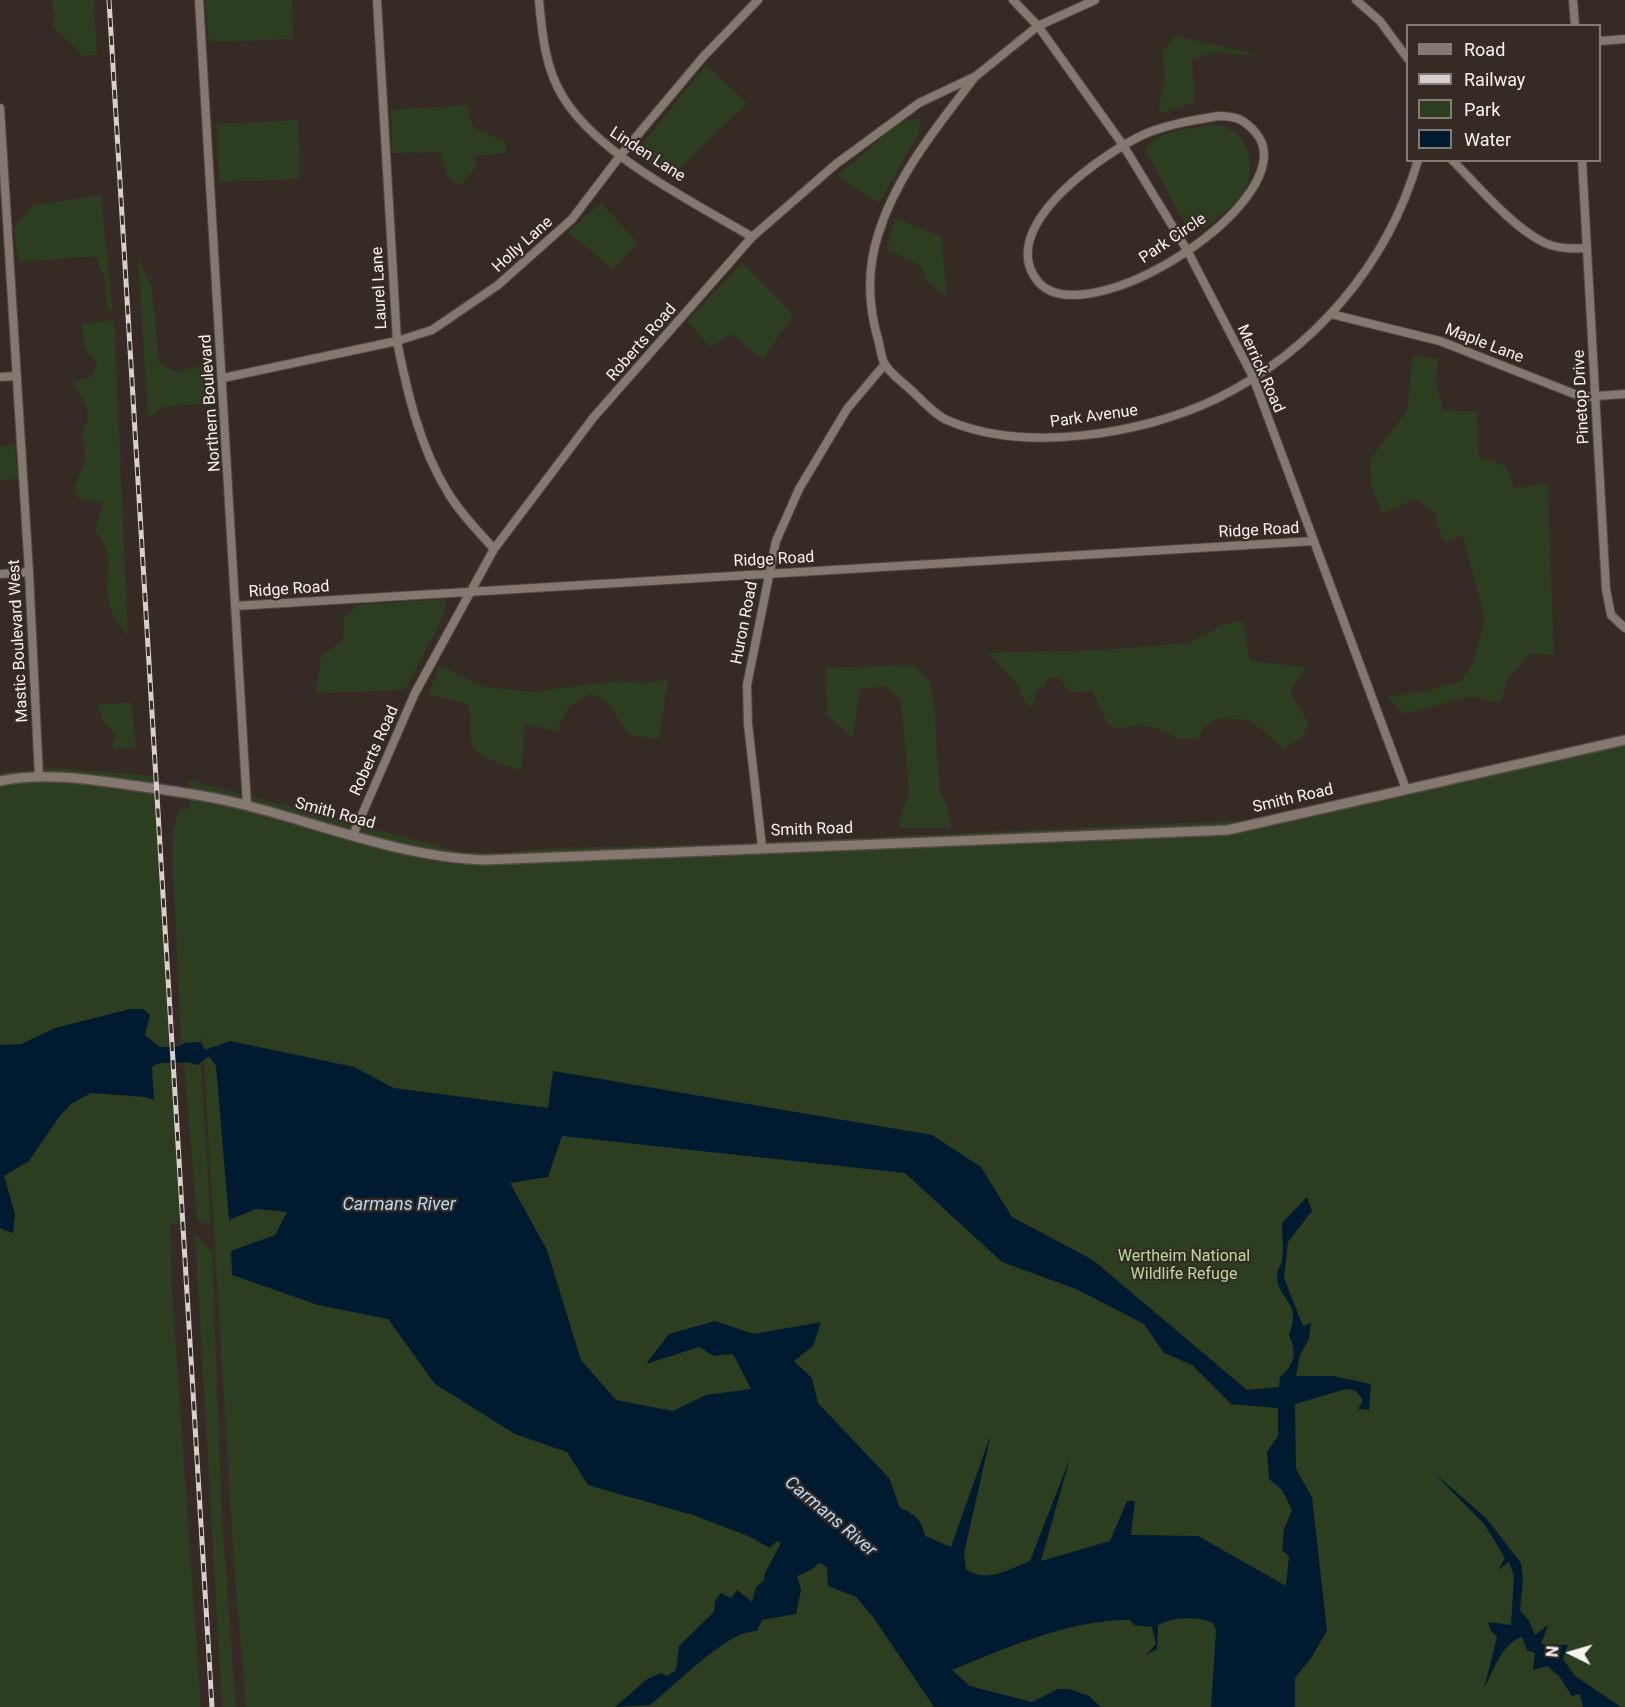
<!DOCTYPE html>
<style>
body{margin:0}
#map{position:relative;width:1625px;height:1707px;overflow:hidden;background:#362b24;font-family:Roboto,sans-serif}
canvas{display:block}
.legend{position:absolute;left:1406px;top:24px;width:195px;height:138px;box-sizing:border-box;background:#362b24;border:2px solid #847b75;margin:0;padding:8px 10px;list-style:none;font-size:18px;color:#f9f2ee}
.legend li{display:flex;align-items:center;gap:12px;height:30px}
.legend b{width:30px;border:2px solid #847b75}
.north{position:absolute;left:1541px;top:1623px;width:60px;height:60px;-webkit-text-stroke:4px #362b24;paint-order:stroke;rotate:275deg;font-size:16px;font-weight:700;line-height:24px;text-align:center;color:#f9f2ee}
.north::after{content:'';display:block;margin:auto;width:21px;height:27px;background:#f9f2ee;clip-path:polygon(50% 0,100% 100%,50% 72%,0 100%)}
</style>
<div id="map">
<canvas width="1625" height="1707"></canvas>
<ul class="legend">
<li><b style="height:8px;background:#857870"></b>Road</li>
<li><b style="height:8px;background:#d8d0cc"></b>Railway</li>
<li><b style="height:16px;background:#2d3e20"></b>Park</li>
<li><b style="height:16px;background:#001b2f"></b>Water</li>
</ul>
<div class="north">N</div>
</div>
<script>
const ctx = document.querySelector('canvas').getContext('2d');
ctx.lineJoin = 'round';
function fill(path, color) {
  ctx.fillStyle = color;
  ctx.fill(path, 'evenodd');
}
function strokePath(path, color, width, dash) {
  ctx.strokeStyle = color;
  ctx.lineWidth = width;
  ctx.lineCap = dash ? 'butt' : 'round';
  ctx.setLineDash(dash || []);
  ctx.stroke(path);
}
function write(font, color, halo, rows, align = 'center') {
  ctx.font = font + ' Roboto,sans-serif';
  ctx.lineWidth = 4.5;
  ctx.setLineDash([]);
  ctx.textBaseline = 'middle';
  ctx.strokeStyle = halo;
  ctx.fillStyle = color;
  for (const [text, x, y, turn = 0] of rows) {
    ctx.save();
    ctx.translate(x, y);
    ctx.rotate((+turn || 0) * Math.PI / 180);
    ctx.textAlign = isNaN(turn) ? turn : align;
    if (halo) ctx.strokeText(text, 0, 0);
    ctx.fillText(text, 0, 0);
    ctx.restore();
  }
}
fill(new Path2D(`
 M 52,0 L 94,0 L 97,55 L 82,56 C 78,47 60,36 52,25 L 55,16 Z
 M 205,0 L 292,0 L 293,39 L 209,42 Z
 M 1175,36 L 1259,55 L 1212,53 L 1192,59 L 1195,102 L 1158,114 L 1165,75 L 1162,52 Z
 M 706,65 L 747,103 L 672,176 L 634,154 Z
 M 468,105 L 469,117 L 475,129 L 506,142 L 505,153 L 474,156 L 477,166 L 460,186 L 446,174 L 441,152 L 392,153 L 391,110 Z
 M 915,119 L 921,123 L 918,135 L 879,203 L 837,176 L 900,122 Z
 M 298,120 L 299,179 L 219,182 L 217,124 Z
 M 1212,125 C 1246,125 1260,164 1244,192 C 1236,205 1217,217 1205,228 L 1187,228 L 1145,149 C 1160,129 1190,129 1212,125 Z
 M 101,195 L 113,311 L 107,307 L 105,280 L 96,256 L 19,262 L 13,229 L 32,206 Z
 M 601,203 L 638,243 L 613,269 L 568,232 Z
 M 895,218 L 941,237 L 947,296 L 927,282 L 921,266 L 887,249 Z
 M 138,257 L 152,288 L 159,363 L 175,372 L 214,362 L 216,402 L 162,407 L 148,418 Z
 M 742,263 L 793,315 L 763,359 L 731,334 L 710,347 L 687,321 Z
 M 114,320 L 128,636 C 121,626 111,615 109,603 C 103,576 118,556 95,531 L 103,503 L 78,498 L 74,488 L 86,459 L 82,433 L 88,418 L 86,405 L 73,382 L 91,377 L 97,365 L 85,348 L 82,324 Z
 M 1413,356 L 1438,359 L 1436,383 L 1443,410 L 1477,412 L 1479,457 L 1506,466 L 1514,488 L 1548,484 L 1554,655 L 1531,653 L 1508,679 L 1500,703 L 1472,696 L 1404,714 L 1388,697 L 1427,691 L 1461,681 L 1473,664 L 1485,620 L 1463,535 L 1446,543 L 1438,528 L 1436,514 L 1415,499 L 1382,514 L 1371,484 L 1370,460 L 1407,411 Z
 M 15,445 L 18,479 L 0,480 L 0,446 Z
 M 445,599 L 445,613 L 405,690 L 316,693 L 321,656 L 343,640 L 344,617 L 359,605 Z
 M 1243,621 L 1250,661 L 1305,667 L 1290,692 L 1308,722 L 1304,736 L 1284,748 L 1249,720 L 1218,718 L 1203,728 L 1198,738 L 1178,739 L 1163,730 L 1139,725 L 1117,729 L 1107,722 L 1092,691 L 1069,692 L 1059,677 L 1048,678 L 1044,687 L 1036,690 L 1032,708 L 1024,701 L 1018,685 L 988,653 L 1099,650 L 1189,643 L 1224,624 Z
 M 440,665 L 484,687 L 532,692 L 617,681 L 642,683 L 668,680 L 659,739 L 629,735 L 606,701 L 590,693 L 568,708 L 557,731 L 525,724 L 521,771 C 508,766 472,757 471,741 C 470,728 472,717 468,704 L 428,694 Z
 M 913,665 L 930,681 L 935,711 L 939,789 L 947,806 L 951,828 L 900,828 L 899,821 L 909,794 L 906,751 L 900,700 L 887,686 L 860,689 L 853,738 L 827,715 L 826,668 Z
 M 131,702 L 136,746 L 115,750 L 112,746 L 116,736 L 103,721 L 98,705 Z
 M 1625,739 L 1625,1707 L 246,1707 L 234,1564 L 202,1033 L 200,1042 L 181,1045 L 172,844 L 176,816 L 181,808 L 190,809 L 188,780 L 461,852 L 504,853 L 554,848 L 733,844 L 1289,818 L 1409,794 Z
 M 54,768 L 156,776 L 181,1224 L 170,1224 L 172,1290 L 201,1707 L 0,1707 L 0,1228 L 7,1233 L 0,1222 L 0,773 Z
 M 184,1062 L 198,1065 L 201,1062 L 211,1225 L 197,1220 Z
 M 195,1233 L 212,1253 L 222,1519 L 236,1707 L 222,1707 Z`), '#2d3e20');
fill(new Path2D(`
 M 130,1009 L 143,1009 L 150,1015 L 145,1035 L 161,1048 L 161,1060 L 152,1067 L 154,1100 L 145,1097 L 91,1093 L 71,1104 L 59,1117 L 29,1161 L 4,1176 L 15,1214 L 13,1233 L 0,1228 L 0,1045 L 21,1044 L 55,1028 Z
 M 230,1041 L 354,1067 L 394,1088 L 548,1108 L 553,1071 L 932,1135 L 981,1167 L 1012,1217 L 1093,1260 L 1247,1390 L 1279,1387 L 1280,1377 C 1295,1364 1297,1353 1289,1335 C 1303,1300 1277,1302 1277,1274 C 1277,1270 1281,1266 1282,1261 C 1284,1250 1282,1235 1282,1223 L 1307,1197 L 1312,1211 L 1288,1242 L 1284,1278 L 1303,1326 L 1311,1323 L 1309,1339 L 1300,1355 L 1296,1376 L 1333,1376 L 1371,1384 L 1369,1410 L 1358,1409 L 1363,1400 L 1356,1391 L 1346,1389 L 1295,1404 L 1296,1469 L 1312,1497 L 1327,1631 L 1311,1658 L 1295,1678 L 1295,1707 L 1211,1707 L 1216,1630 L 1213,1623 C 1196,1616 1174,1617 1158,1625 L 1157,1649 L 1146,1655 L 1156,1644 L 1152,1627 L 1134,1625 L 1130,1620 C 1072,1619 1005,1648 952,1670 L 970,1686 L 1032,1702 L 1058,1689 L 1069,1689 L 1089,1696 L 1101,1707 L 934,1707 L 873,1617 L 856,1597 L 828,1586 L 827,1567 L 819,1563 L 811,1570 L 797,1576 L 801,1590 L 796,1614 L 762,1620 L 757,1631 C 728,1629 674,1687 650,1705 L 615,1707 L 647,1679 L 661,1673 L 667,1676 L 676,1670 L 679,1646 L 714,1612 L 715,1601 L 721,1593 L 731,1598 L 737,1590 L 752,1602 L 756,1587 L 764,1580 L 765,1573 L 781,1543 L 777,1541 L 770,1548 L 748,1536 L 696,1516 L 588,1485 L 567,1452 L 515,1434 L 435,1384 L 388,1319 L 318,1305 L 232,1275 L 231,1251 L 275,1235 L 287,1212 L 256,1209 L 229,1220 L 216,1066 L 210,1057 L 205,1058 L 198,1065 L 177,1059 L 177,1049 L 184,1043 L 200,1042 L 205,1050 ZM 562,1136 L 905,1173 L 1002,1262 L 1076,1289 L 1144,1324 L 1164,1353 L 1192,1365 L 1231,1404 L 1278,1408 L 1278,1436 L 1267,1452 L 1269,1479 L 1282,1490 L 1292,1510 L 1284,1529 L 1282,1550 L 1289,1556 L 1286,1586 L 1198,1536 L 1131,1535 L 1135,1501 L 1127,1501 L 1110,1541 L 1041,1561 L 1070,1458 L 1030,1561 C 1009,1569 986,1584 966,1569 L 964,1553 L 991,1434 L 951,1547 L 925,1536 C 922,1520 915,1514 900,1508 L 889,1478 L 818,1403 L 812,1378 L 794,1361 L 813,1346 L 821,1322 L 754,1334 L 715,1321 L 669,1334 L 646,1364 L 699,1347 L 714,1356 L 733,1354 L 751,1389 L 706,1395 L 673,1411 L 616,1400 L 581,1360 L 547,1250 L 510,1183 L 548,1177 Z
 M 1433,1472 L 1486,1518 L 1521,1563 L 1523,1579 L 1520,1611 L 1528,1619 L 1535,1635 L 1548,1625 L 1541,1644 L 1568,1645 L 1563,1659 L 1575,1676 L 1621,1707 L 1583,1707 L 1580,1694 L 1572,1696 L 1559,1676 L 1547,1666 L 1533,1670 L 1535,1653 L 1527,1650 L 1522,1637 C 1501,1644 1494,1670 1484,1689 L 1497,1637 L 1491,1631 L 1488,1622 L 1511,1625 L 1514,1576 L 1509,1562 L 1498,1570 L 1505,1558 L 1484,1524 Z`), '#001b2f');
strokePath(new Path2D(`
 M 141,1060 L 160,1055 L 199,1054`), '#001b2f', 16);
const minor = new Path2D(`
 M 199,0 L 247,805
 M 377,0 L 397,341 C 407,392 420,447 447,491 C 459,512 478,531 494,549
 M 539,0 C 542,33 545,68 563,97 C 599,156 692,201 752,237
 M 1013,0 L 1038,26 L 1123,145 L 1187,250 L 1253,377 L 1406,789
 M 1356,0 L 1380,21 L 1408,59
 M 1573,0 L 1575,26
 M 1600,41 L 1625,39
 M 974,78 C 937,127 896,176 878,235 C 867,270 868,305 878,339 C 880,346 881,356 884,363 C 890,374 904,383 913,392 C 923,401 935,415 947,420 C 1024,454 1143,434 1216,399 C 1314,351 1388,264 1418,160
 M 0,108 L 29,572 L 39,777
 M 1218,116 C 1236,116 1244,119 1256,133 C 1309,197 1081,343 1036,279 C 997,225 1106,151 1147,133 C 1170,124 1194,120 1218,116 Z
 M 1452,160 C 1478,186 1513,228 1545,243 C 1558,249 1573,249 1586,248
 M 1582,160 L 1606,589 L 1611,615 L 1625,628
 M 1331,314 L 1440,341 L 1582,397 L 1625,394
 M 0,377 L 17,376
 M 223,378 L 397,341 L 432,330 L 498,285 L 572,219 L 620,156 L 703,57 L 758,0
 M 0,574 L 29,572
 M 235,606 L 1314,541
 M 353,835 L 415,693 L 494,549 L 593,418 L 752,237 L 836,164 L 919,103 L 976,76 L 1038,26 L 1095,0
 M 762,847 L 748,724 L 747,685 L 776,541 L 799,489 L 847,409 L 885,364`);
const tertiary = new Path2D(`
 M 0,781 C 41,773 82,778 123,784 C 165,790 208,795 249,806 C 326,826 403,857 484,860 L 1228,830 L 1625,740`);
strokePath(minor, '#524943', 10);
strokePath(tertiary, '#524943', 12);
strokePath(minor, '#857870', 8);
strokePath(tertiary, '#857870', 9);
const rail = new Path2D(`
 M 109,0 L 212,1707`);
strokePath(rail, '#d8d0cc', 5);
strokePath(rail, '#362b24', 3, [9]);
write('16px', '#f9f2ee', '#362b24', [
 ["Linden Lane",647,155,33],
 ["Park Circle",1173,239,-34],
 ["Holly Lane",523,245,-42],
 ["Laurel Lane",380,288,-93],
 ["Roberts Road",642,343,-49],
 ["Maple Lane",1484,344,21],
 ["Merrick Road",1260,369,66],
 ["Pinetop Drive",1582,397,-93],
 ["Northern Boulevard",211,403,-94],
 ["Park Avenue",1094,417,-8],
 ["Ridge Road",1259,531,-3],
 ["Ridge Road",774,560,-3],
 ["Ridge Road",289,590,-4],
 ["Huron Road",745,623,-79],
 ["Mastic Boulevard West",19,641,-93],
 ["Roberts Road",375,751,-66],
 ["Smith Road",1293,799,-13],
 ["Smith Road",335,814,15],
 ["Smith Road",812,830,-2]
]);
write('16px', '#b4dc9a', '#362b24', [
 ["Wertheim National",1184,1257],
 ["Wildlife Refuge",1184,1275]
]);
write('italic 18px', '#b3dbf9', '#362b24', [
 ["Carmans River",399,1205],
 ["Carmans River",830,1517,40]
]);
</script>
